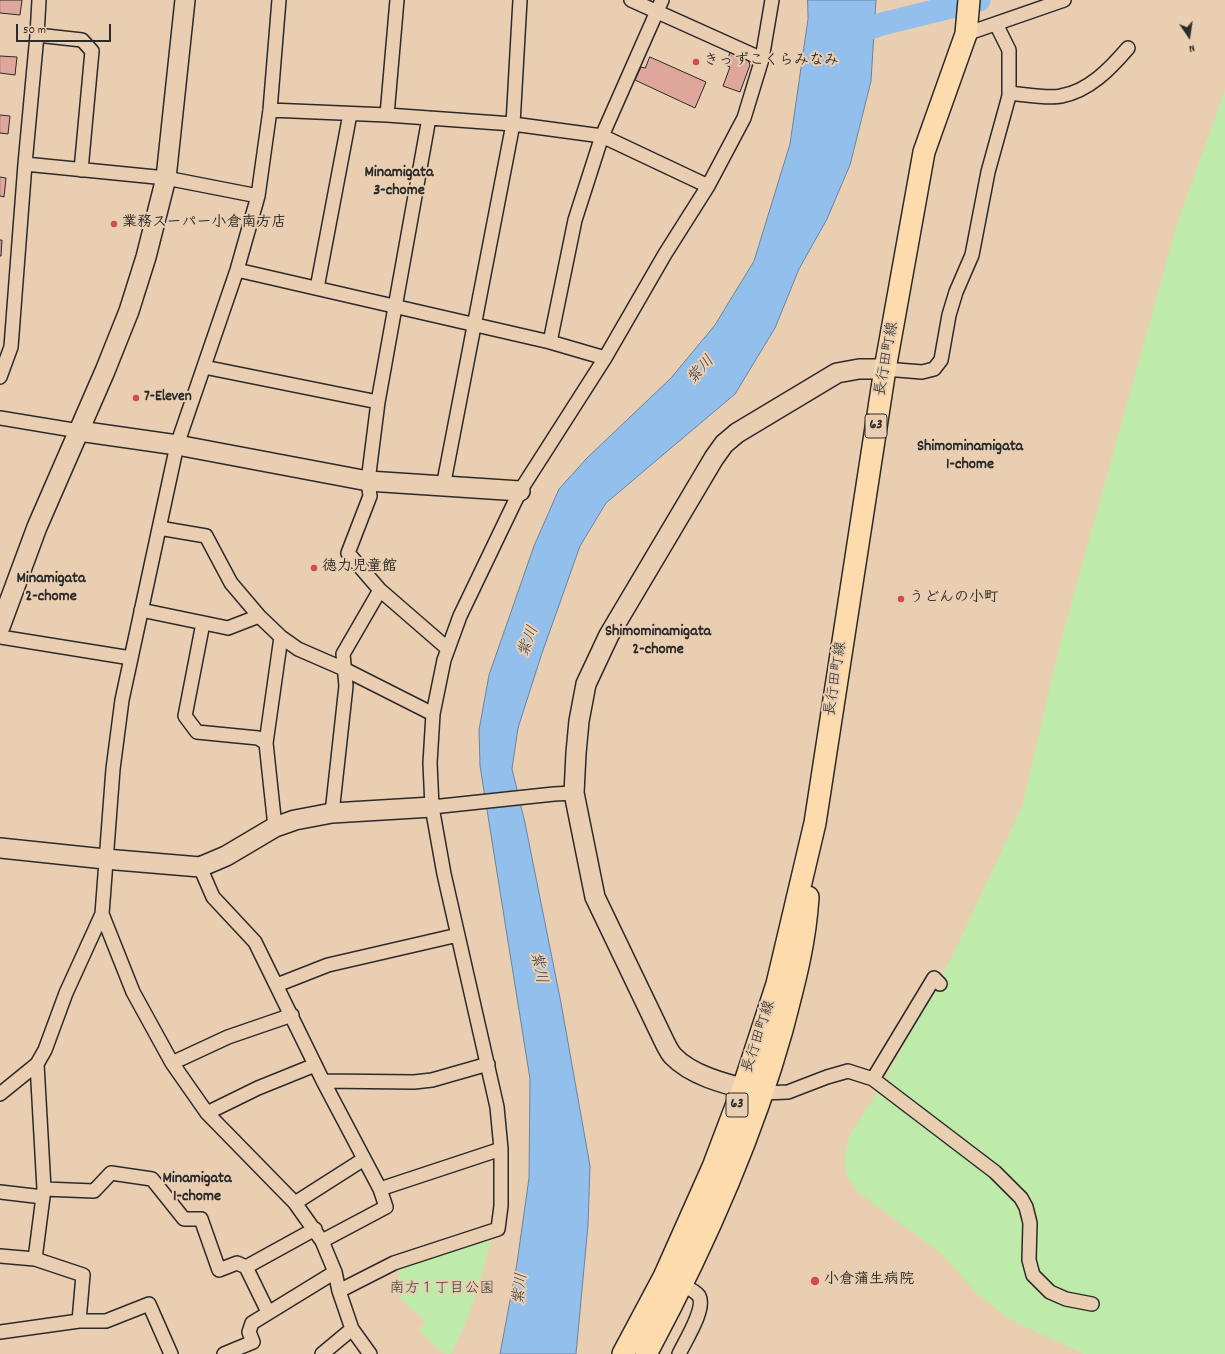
<!DOCTYPE html>
<meta charset="utf-8">
<style>
body{margin:0}
#map{position:relative;width:1225px;height:1354px;overflow:hidden;background:#eaceb1;font-family:Dekko,sans-serif}
canvas{display:block}
.north{position:absolute;left:1169px;top:16px;width:40px;height:40px;-webkit-text-stroke:3px #eaceb1;paint-order:stroke;rotate:167deg;font-size:11px;font-weight:700;line-height:16px;text-align:center;color:#2b2b2b}
.north::after{content:'';display:block;margin:auto;width:14px;height:18px;background:#2b2b2b;clip-path:polygon(50% 0,100% 100%,50% 72%,0 100%)}
.scale{position:absolute;left:16px;top:24px;width:95px;height:18px;box-sizing:border-box;border:2px solid #2b2b2b;border-top:0;padding-left:5px;font-size:12px;line-height:14px;white-space:nowrap;color:#2b2b2b;-webkit-text-stroke:3px #eaceb1;paint-order:stroke}
</style>
<div id="map">
<canvas width="1225" height="1354"></canvas>
<div class="north">N</div>
<div class="scale">50 m</div>
</div>
<script>
const ctx = document.querySelector('canvas').getContext('2d');
ctx.lineJoin = 'round';
function fill(path, color) {
  ctx.fillStyle = color;
  ctx.fill(path, 'evenodd');
}
function strokePath(path, color, width, dash) {
  ctx.strokeStyle = color;
  ctx.lineWidth = width;
  ctx.lineCap = dash ? 'butt' : 'round';
  ctx.setLineDash(dash || []);
  ctx.stroke(path);
}
function write(font, color, halo, rows, align = 'center') {
  ctx.font = font + ' Dekko,"Klee One",sans-serif';
  ctx.lineWidth = 4;
  ctx.setLineDash([]);
  ctx.textBaseline = 'middle';
  ctx.strokeStyle = halo;
  ctx.fillStyle = color;
  for (const [text, x, y, turn = 0] of rows) {
    ctx.save();
    ctx.translate(x, y);
    ctx.rotate((+turn || 0) * Math.PI / 180);
    ctx.textAlign = isNaN(turn) ? turn : align;
    if (halo) ctx.strokeText(text, 0, 0);
    ctx.fillText(text, 0, 0);
    ctx.restore();
  }
}
fill(new Path2D(`
 M 1225,90 L 1225,1354 L 1084,1354 L 1013,1321 L 978,1295 L 942,1254 L 859,1193 L 848,1178 L 844,1161 L 849,1136 L 880,1088 L 953,955 L 1022,807 L 1060,644 L 1177,224 Z
 M 488,1237 L 491,1240 C 481,1280 470,1317 451,1354 L 445,1354 L 419,1331 L 425,1321 L 399,1297 L 399,1268 Z`), '#beeba9');
const water = new Path2D(`
 M 808,0 L 876,0 L 871,81 L 850,165 L 827,219 L 799,269 L 775,328 L 735,394 L 606,503 L 580,546 L 541,656 L 518,728 L 512,769 L 525,823 L 561,1003 L 590,1166 L 588,1225 L 576,1354 L 500,1354 L 517,1263 L 529,1178 L 530,1079 L 480,766 L 479,730 L 489,675 L 534,546 L 559,489 L 587,458 L 671,378 L 715,325 L 754,261 L 790,144 L 808,19 Z`);
fill(water, '#92bfec');
strokePath(water, '#69849f', 1);
strokePath(new Path2D(`
 M 846,37 L 882,24 L 979,0`), '#92bfec', 23);
const building = new Path2D(`
 M 0,0 L 22,0 L 20,15 L 0,13 Z
 M 731,51 L 747,57 L 750,65 L 740,92 L 723,86 L 730,67 L 726,65 Z
 M 0,56 L 17,57 L 15,75 L 0,73 Z
 M 650,57 L 706,82 L 695,108 L 635,80 L 641,67 L 645,68 Z
 M 0,115 L 10,116 L 8,134 L 0,133 Z
 M 0,177 L 6,178 L 4,197 L 0,196 Z
 M 0,240 L 2,240 L 1,256 L 0,256 Z`);
fill(building, '#dfa69b');
strokePath(building, '#2b2b2b', 1);
const street = new Path2D(`
 M 631,0 L 762,59
 M 966,34 L 1064,0
 M 37,35 L 82,40 L 92,51 L 81,170
 M 1009,93 C 1022,94 1049,99 1061,96 C 1089,91 1110,69 1128,48
 M 270,110 L 387,115 L 513,124 L 602,136 L 708,186
 M 387,115 L 397,0
 M 429,118 L 378,402 L 368,481 L 370,496 L 348,553 L 380,590 L 448,649
 M 25,164 L 166,178 L 258,196
 M 237,270 L 550,342 L 605,358
 M 317,288 L 350,114
 M 550,342 L 575,220 L 602,136 L 662,0
 M 204,367 L 378,402
 M 885,369 L 922,372 L 934,369 L 941,360 L 949,315 L 956,292 L 972,255 L 988,172 L 1009,96 L 1009,50 L 996,24
 M 0,377 L 11,347 L 25,164 L 37,35 L 39,0
 M 0,418 L 79,431
 M 443,487 L 513,124 L 520,0
 M 159,528 L 206,536 L 231,583 L 259,616 L 281,637 L 298,649 L 344,669 L 433,714
 M 141,610 L 228,628 L 259,616
 M 203,623 L 185,716 L 197,732 L 258,738 L 266,743 L 275,827
 M 0,637 L 131,658
 M 266,743 L 281,637
 M 432,807 L 554,794 L 574,793
 M 332,813 L 346,686 L 343,654 L 380,590
 M 200,867 L 213,897 L 255,942 L 323,1081 L 380,1189 L 386,1207 L 322,1241
 M 102,914 L 133,992 L 172,1063 L 207,1113 L 295,1203 L 322,1241 L 335,1272 L 339,1291 L 352,1329 L 370,1354
 M 277,985 L 328,965 L 458,935
 M 172,1063 L 228,1037 L 292,1015
 M 873,1079 L 934,978 L 940,984
 M 323,1081 L 414,1082 L 432,1080 L 488,1064
 M 763,1093 L 788,1092 L 827,1077 L 848,1071 L 873,1079 L 995,1172 L 1021,1198 L 1026,1207 L 1030,1223 L 1029,1260 L 1033,1275 L 1050,1292 L 1066,1299 L 1092,1304
 M 0,1094 L 37,1064
 M 207,1113 L 258,1088 L 315,1065
 M 44,1189 L 94,1191 L 111,1173 L 152,1179 L 184,1219 L 201,1219 L 219,1270 L 237,1263 L 246,1267
 M 380,1189 L 501,1149
 M 0,1192 L 43,1197
 M 295,1203 L 364,1159
 M 0,1256 L 35,1259 L 83,1275 L 79,1321
 M 35,1259 L 44,1189 L 37,1064 L 45,1050 L 66,993 L 102,914 L 113,769 L 122,700 L 177,445 L 237,270 L 258,196 L 270,110 L 279,0
 M 675,1282 C 682,1286 694,1289 699,1296 C 706,1309 685,1341 679,1354
 M 339,1291 L 394,1263 L 498,1229 L 501,1206 L 501,1149 L 497,1107 L 444,874 L 432,807 L 430,763 L 433,714 L 444,660 L 460,616 L 520,491 L 605,358 L 665,254 L 708,186 L 744,118 L 762,59 L 772,0
 M 268,1312 L 246,1267 L 315,1229
 M 0,1332 L 79,1321 L 106,1321 L 149,1304 L 171,1354
 M 224,1354 L 253,1342 L 249,1332 L 252,1323 L 335,1272
 M 322,1354 L 352,1329`);
const secondary = new Path2D(`
 M 79,431 L 177,445 L 368,481 L 520,491
 M 0,627 L 37,527 L 105,371 L 129,311 L 146,257 L 166,178 L 185,0
 M 0,848 L 105,859 L 200,867 L 226,856 L 275,827 L 295,820 L 332,813 L 432,807
 M 757,1092 C 730,1085 693,1077 673,1056 C 670,1053 667,1047 665,1043 L 595,897 L 574,793 L 576,753 L 579,721 L 586,684 L 609,635 L 714,458 L 724,444 L 737,433 L 837,373 L 859,369 L 885,369`);
const primary = new Path2D(`
 M 623,1354 L 664,1277 L 713,1167 L 743,1088 L 777,984 L 815,823 L 885,369 L 924,152 L 966,34 L 969,0
 M 646,1354 C 702,1250 750,1144 782,1030 C 794,984 805,945 808,897`);
strokePath(street, '#2b2b2b', 16);
strokePath(secondary, '#2b2b2b', 22);
strokePath(primary, '#2b2b2b', 24);
strokePath(street, '#eaceb1', 13);
strokePath(secondary, '#eaceb1', 19);
strokePath(primary, '#fedbac', 21);
for (const [x, y, r, color] of [
 [696,62,4,"#d1495b"],
 [114,224,4,"#d1495b"],
 [136,398,4,"#d1495b"],
 [314,568,4,"#d1495b"],
 [901,599,4,"#d1495b"],
 [815,1281,5,"#d1495b"]
]) {
  const dot = new Path2D();
  dot.arc(x, y, r, 0, 2 * Math.PI);
  ctx.fillStyle = color;
  ctx.fill(dot);
  strokePath(dot, '#eaceb1', 1.5);
}
for (const [x, y, w] of [
 [876,426,22],
 [737,1105,22]
]) {
  const box = new Path2D();
  box.roundRect(x - w / 2, y - 12, w, 24, 3);
  ctx.fillStyle = '#eaceb1';
  ctx.fill(box);
  strokePath(box, '#2b2b2b', 1);
}
write('bold 14px', '#2b2b2b', null, [
 ["63",876,426],
 ["63",737,1105]
]);
write('bold 15px', '#2b2b2b', '#eaceb1', [
 ["きっずこくらみなみ",704,62],
 ["業務スーパー小倉南方店",122,224],
 ["7-Eleven",144,398],
 ["徳力児童館",322,568],
 ["うどんの小町",909,599],
 ["小倉蒲生病院",824,1281]
], 'left');
write('15px', '#2b2b2b', '#eaceb1', [
 ["長行田町線",888,359,-80],
 ["長行田町線",837,679,-81],
 ["長行田町線",760,1037,-72]
]);
write('15px', '#3a3e38', '#eaceb1', [
 ["南方１丁目公園",442,1290]
]);
write('bold 16px', '#2b2b2b', '#eaceb1', [
 ["Minamigata",399,174],
 ["3-chome",399,192],
 ["Shimominamigata",970,448],
 ["1-chome",970,466],
 ["Minamigata",51,580],
 ["2-chome",51,598],
 ["Shimominamigata",658,633],
 ["2-chome",658,651],
 ["Minamigata",197,1180],
 ["1-chome",197,1198]
]);
write('italic 16px', '#3a4148', '#eaceb1', [
 ["紫川",702,371,-47],
 ["紫川",530,642,-69],
 ["紫川",537,968,78],
 ["紫川",522,1289,-84]
]);
</script>
